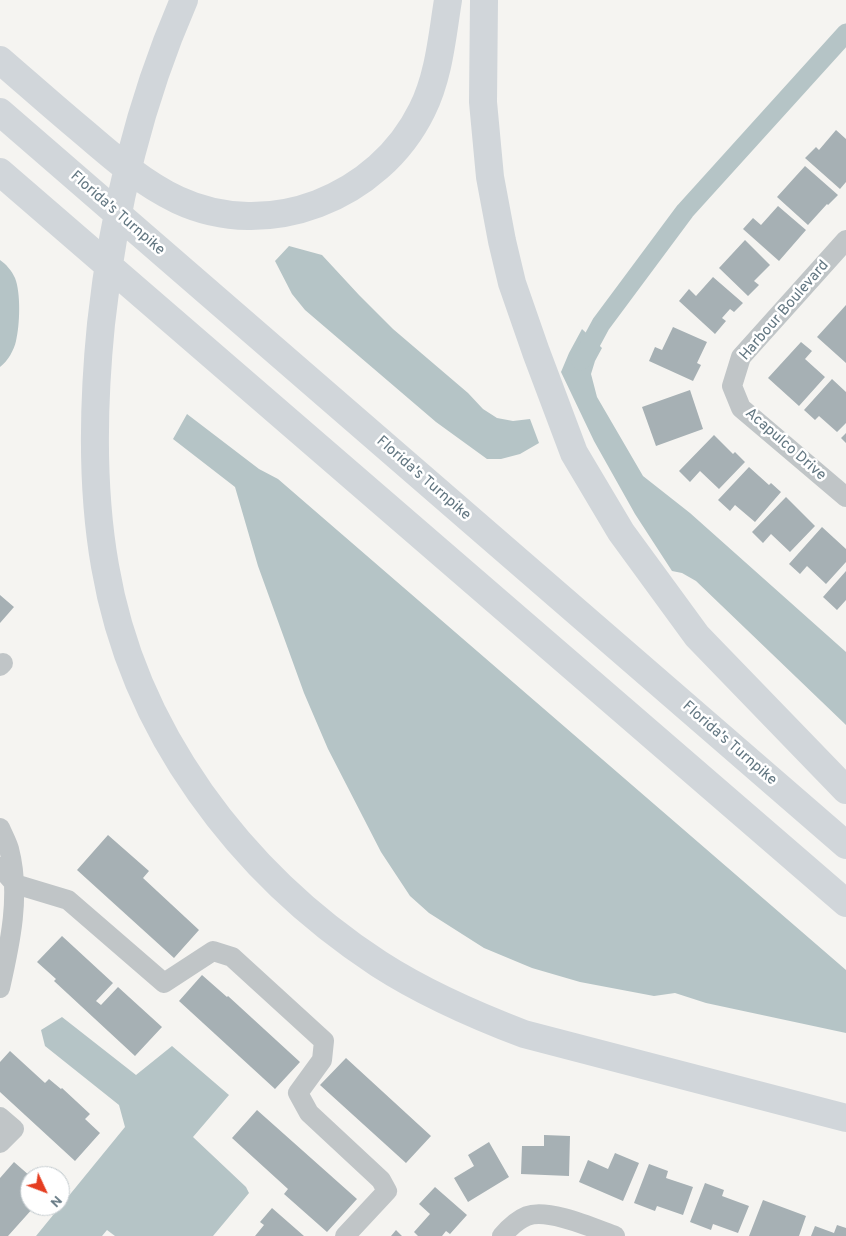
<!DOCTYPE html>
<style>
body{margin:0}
#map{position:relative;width:846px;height:1236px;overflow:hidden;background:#f5f4f1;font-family:Overpass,sans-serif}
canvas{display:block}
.north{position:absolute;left:20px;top:1166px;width:50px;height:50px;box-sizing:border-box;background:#fff;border:1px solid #c1c9cd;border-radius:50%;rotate:133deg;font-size:14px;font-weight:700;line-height:20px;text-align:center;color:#637782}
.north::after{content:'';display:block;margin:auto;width:18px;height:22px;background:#e53d20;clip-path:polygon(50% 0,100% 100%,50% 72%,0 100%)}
</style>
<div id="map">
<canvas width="846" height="1236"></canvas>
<div class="north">N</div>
</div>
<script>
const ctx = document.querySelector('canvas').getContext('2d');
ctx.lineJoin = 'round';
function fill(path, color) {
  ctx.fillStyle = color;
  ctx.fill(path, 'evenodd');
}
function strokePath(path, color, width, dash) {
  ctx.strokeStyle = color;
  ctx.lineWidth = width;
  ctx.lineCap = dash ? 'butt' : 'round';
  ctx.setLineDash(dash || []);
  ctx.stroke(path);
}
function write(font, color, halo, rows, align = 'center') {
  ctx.font = font + ' Overpass,sans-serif';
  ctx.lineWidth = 5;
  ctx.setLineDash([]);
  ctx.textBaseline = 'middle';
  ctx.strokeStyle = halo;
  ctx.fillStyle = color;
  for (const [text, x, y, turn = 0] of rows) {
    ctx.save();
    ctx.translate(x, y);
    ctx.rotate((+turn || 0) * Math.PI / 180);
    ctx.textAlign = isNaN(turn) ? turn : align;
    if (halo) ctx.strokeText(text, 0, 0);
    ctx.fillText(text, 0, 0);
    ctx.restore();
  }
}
fill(new Path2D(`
 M 289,246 L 322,255 L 359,295 L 393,329 L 468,393 L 483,409 L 497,418 L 513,421 L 530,419 L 539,443 L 520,454 L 501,459 L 487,459 L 436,422 L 305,310 L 292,294 L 275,261 Z
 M 0,260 C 6,264 12,271 15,278 C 21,293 20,325 16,341 C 14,350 8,361 0,367 Z
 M 582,329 L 602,348 L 595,361 L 591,374 L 597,397 L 643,476 L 690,513 L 846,652 L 846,725 L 696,581 L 682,573 L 672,571 L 635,514 L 594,441 L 561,372 L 569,353 Z
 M 187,414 L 259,469 L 278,479 L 846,970 L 846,1033 L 706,1003 L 675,993 L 654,996 L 580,982 L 532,968 L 484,948 L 429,913 L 410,896 L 381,852 L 328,749 L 304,693 L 258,566 L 235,487 L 173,439 Z
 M 62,1017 L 136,1075 L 172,1046 L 229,1095 L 193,1137 L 246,1187 L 249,1193 L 213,1236 L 115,1236 L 107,1230 L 102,1236 L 36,1236 L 125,1127 L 119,1105 L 45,1046 L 41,1030 Z`), '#b5c4c6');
strokePath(new Path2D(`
 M 581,361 L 601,324 L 685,211 L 846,33`), '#b5c4c6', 19);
fill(new Path2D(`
 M 836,130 L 846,139 L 846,182 L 840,189 L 805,158 L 816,147 L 819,150 Z
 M 805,166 L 838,195 L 828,205 L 827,204 L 808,225 L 777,197 Z
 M 778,206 L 806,230 L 779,261 L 743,229 L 753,218 L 761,225 Z
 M 745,240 L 770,265 L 754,281 L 759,285 L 748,296 L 719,268 Z
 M 713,277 L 743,303 L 734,312 L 730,309 L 722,318 L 726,321 L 715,334 L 679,301 L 689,289 L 696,296 Z
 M 846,305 L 846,363 L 817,337 Z
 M 673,327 L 707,342 L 697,363 L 701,365 L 693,381 L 649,361 L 655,347 L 662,350 Z
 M 801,342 L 812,351 L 805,359 L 825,377 L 799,406 L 768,378 Z
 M 832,379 L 846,392 L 846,423 L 837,432 L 819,416 L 815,420 L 804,410 Z
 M 690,390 L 703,429 L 656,446 L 642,407 Z
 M 846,433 L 846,443 L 841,438 Z
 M 714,435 L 733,454 L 735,452 L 745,462 L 719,489 L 700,471 L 690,482 L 679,471 Z
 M 749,467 L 769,485 L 771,483 L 781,492 L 755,522 L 735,505 L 730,511 L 718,500 Z
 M 786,497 L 815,526 L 790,552 L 771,534 L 763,543 L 752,532 Z
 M 822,527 L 846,549 L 846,562 L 826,584 L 807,566 L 800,574 L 789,564 Z
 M 846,571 L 846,600 L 837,610 L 823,597 Z
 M 0,595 L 14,607 L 0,623 Z
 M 108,835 L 149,871 L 143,878 L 199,930 L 174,958 L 77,870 Z
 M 62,936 L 113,983 L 96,1001 L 101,1005 L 118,987 L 162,1027 L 135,1056 L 54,981 L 56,979 L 37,962 Z
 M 202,975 L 227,997 L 228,996 L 300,1062 L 275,1089 L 179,1001 Z
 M 10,1051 L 45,1083 L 49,1079 L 61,1089 L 62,1088 L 90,1114 L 85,1119 L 100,1133 L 75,1161 L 0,1092 L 0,1062 Z
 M 346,1058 L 431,1136 L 406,1163 L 320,1085 Z
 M 257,1110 L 357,1199 L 327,1232 L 284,1194 L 288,1189 L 232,1138 Z
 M 544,1135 L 570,1136 L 569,1176 L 521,1174 L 522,1146 L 544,1146 Z
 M 489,1142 L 509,1177 L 468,1202 L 454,1178 L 474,1166 L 468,1155 Z
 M 615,1153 L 639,1163 L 623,1201 L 579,1182 L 588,1160 L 608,1169 Z
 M 14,1162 L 30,1176 L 29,1203 L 30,1206 L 34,1207 L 8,1236 L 0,1236 L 0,1178 Z
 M 649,1164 L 668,1171 L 666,1178 L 693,1187 L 683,1215 L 657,1206 L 655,1211 L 634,1203 Z
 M 705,1183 L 724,1190 L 722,1196 L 749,1206 L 738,1233 L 713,1224 L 711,1230 L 690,1222 Z
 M 435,1187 L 467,1215 L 450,1234 L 446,1231 L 442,1236 L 418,1236 L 414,1232 L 430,1214 L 419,1204 Z
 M 763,1200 L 806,1216 L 799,1236 L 749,1236 Z
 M 272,1208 L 304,1236 L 255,1236 L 264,1225 L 260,1222 Z
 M 837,1225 L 846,1228 L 846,1236 L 811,1236 L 815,1226 L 834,1233 Z
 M 396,1230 L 402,1236 L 391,1236 Z`), '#a6b0b4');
strokePath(new Path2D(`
 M 846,240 L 741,357 L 732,386 L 741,408 L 846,497
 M 0,666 L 3,663
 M 0,828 C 3,835 7,842 9,849 C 21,894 10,944 0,988
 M 0,867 L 15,884 L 68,900 L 164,983 L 213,951 L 232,957 L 324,1041 L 322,1060 L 298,1093 L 309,1113 L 381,1180 L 387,1191 L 345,1236
 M 0,1117 L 14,1129 L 0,1143
 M 502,1236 C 508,1229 517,1220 527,1216 C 548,1208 593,1228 615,1236`), '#c0c5c7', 20);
strokePath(new Path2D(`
 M 184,0 C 139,103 113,213 101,324 C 93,404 91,486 105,566 C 133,731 240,873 379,964 C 424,993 474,1015 524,1034 L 846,1118
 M 484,0 L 483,102 L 490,177 L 502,241 L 512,283 L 536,352 L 574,453 L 621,532 L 697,636 L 846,790
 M 0,60 C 29,85 57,110 86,134 C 115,159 144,184 178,200 C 268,242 379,198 422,110 C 439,76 442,37 448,0
 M 0,112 L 846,845
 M 0,172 L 846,903`), '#d1d6da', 28);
write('15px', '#637782', '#fff', [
 ["Florida's Turnpike",117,214,41],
 ["Harbour Boulevard",785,311,-49],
 ["Acapulco Drive",785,445,41],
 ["Florida's Turnpike",423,479,41],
 ["Florida's Turnpike",729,744,41]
]);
</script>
